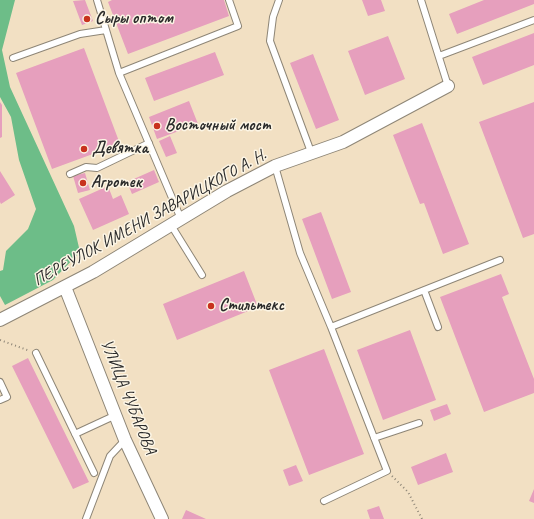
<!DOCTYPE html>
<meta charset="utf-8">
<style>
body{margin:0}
canvas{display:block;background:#f2e0c3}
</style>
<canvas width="534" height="519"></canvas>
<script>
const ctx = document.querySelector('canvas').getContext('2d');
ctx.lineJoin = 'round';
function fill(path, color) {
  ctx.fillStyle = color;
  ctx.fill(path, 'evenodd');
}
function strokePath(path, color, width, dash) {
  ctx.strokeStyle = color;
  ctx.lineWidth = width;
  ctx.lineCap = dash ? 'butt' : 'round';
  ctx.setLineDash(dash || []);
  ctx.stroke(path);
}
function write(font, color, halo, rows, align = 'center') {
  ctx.font = font + ' Caveat,sans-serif';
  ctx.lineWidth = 3;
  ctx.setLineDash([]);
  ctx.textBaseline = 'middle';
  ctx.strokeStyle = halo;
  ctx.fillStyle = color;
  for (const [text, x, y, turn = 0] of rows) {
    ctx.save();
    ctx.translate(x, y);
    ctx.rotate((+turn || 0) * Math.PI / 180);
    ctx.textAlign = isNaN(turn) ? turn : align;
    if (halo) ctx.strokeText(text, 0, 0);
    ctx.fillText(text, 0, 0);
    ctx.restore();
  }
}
fill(new Path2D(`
 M 0,0 L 15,0 L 2,50 L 10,87 L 74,226 L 80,252 L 53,280 L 5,305 L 0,296 L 0,271 L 3,270 L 6,251 L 28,229 L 36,209 L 19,160 L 11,117 L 0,97 Z`), '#6dbd88');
fill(new Path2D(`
 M 85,0 L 93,21 L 82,25 L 73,1 Z
 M 112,0 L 224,0 L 229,16 L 128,54 L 108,2 Z
 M 362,0 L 381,0 L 385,11 L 368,16 Z
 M 484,0 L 534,0 L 534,4 L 457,34 L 449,14 Z
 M 534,33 L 534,65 L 483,85 L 472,57 Z
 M 388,36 L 405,79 L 365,95 L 348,51 Z
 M 84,48 L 120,144 L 52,169 L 16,73 Z
 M 215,52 L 224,75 L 154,101 L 145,78 Z
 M 313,54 L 339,120 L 316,129 L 290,63 Z
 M 189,101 L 198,124 L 157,139 L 149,117 Z
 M 0,102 L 2,105 L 2,137 L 0,138 Z
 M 534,102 L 534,234 L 523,238 L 479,122 Z
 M 422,123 L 469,244 L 443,254 L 424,203 L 420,204 L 393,135 Z
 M 170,136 L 177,153 L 166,157 L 159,141 Z
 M 154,170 L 159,182 L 132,194 L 127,182 Z
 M 0,171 L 15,195 L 1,204 L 0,202 Z
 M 85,173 L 90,190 L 78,193 L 73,176 Z
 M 108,186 L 113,199 L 121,195 L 129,214 L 93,230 L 79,199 Z
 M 321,212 L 351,292 L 332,299 L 302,219 Z
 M 244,271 L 258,307 L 177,340 L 163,304 Z
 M 501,274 L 509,294 L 502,297 L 534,379 L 534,393 L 484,412 L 440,297 Z
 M 410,330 L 436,400 L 383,420 L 357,350 Z
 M 324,349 L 364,454 L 309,475 L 269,370 Z
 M 28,358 L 89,482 L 73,489 L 12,366 Z
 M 447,404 L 451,414 L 434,421 L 430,410 Z
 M 446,453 L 453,472 L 418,485 L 411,467 Z
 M 296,465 L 303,481 L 289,486 L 283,470 Z
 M 534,489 L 534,503 L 529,501 Z
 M 379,506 L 384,519 L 370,519 L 367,510 Z
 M 186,510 L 206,519 L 182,519 Z`), '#e69fbd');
const lane = new Path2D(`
 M 97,0 L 119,73 L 181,219
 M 279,0 L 273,17 L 270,41 L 311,152
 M 421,0 L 448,86
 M 439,56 L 534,20
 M 13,58 L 80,34 L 106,30
 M 119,73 L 238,26 L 229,0
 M 275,166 L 300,253 L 331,327 L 500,260
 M 70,174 L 86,167 L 97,168 L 149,143
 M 171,225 L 202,275
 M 424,290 L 438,327
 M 36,353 L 94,473
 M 0,382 L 7,397 L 0,400
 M 75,434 L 116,415
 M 374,438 L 419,423
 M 324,501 L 387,471 L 331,327
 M 86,519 L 110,456 L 125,440`);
const street = new Path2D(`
 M 65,287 L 125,440 L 162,519
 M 0,320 L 93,272 L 227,191 L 275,166 L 343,142 L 448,86`);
strokePath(lane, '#8e8677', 8);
strokePath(street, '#8e8677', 14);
strokePath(new Path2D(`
 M 0,340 L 30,351
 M 392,476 L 408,492 L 422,519`), '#8e8677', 2, [1, 3]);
strokePath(lane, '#fff', 6);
strokePath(street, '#fff', 12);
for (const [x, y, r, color] of [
 [87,19,4,"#c8321e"],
 [157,126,4,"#c8321e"],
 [84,149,4,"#c8321e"],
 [83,183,4,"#c8321e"],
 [211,306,4,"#c8321e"]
]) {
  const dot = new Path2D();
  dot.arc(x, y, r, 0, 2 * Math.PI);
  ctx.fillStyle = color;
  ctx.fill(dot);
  strokePath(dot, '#fcf5e5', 1.5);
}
write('bold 17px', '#2b2b2b', '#fcf5e5', [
 ["Сыры оптом",95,19],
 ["Восточный мост",165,126],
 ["Девятка",92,149],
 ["Агротек",91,183],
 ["Стильтекс",219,306]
], 'left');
write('17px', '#2b2b2b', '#fcf5e5', [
 ["ПЕРЕУЛОК ИМЕНИ ЗАВАРИЦКОГО А. Н.",150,218,-29],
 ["УЛИЦА ЧУБАРОВА",128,397,68]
]);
</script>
